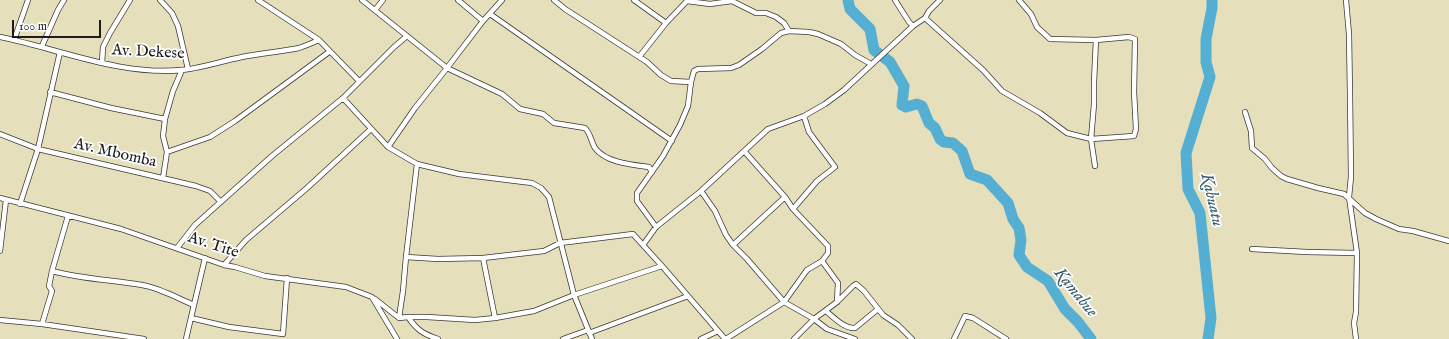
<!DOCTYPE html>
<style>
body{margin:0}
#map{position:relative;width:1449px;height:339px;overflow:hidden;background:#e5dfbb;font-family:"IM FELL English",serif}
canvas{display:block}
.scale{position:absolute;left:12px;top:20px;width:89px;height:18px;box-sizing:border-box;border:2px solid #1c1c1c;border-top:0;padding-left:5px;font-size:12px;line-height:14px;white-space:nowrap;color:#1c1c1c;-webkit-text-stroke:3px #fff;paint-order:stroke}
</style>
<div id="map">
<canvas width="1449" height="339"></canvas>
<div class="scale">100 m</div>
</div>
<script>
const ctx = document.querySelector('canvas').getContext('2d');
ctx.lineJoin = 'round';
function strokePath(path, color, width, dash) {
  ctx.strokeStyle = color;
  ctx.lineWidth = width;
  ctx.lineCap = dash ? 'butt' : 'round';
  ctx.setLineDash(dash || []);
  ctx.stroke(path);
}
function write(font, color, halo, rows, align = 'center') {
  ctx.font = font + ' "IM FELL English",serif';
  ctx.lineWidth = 3.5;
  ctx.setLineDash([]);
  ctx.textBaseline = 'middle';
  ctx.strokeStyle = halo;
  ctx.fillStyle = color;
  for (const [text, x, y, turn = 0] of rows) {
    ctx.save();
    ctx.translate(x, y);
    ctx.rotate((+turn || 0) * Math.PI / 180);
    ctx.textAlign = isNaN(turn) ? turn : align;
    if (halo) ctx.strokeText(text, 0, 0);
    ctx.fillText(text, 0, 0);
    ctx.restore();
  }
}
strokePath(new Path2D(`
 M 848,0 L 850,9 L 870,29 L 874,50 L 890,62 L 904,86 L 902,105 L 906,107 L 917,104 L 922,106 L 929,123 L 935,128 L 940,139 L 944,142 L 953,143 L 962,151 L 970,174 L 987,180 L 1008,203 L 1013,219 L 1019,228 L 1021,240 L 1019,255 L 1027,267 L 1048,281 L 1065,309 L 1078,322 L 1091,339
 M 1208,339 L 1211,318 L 1200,213 L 1188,189 L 1186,153 L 1210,77 L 1206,62 L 1206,39 L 1212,8 L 1212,0`), '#55afd3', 11);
const minor = new Path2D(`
 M 160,0 L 172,13 L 178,26 L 188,69
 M 258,0 L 319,40 L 359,81
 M 362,0 L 447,68 L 502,94 L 520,109 L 543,114 L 554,123 L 585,128 C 591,134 591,142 595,148 C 606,163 633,165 649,167 L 652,172
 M 458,0 L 483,21
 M 554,0 L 565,9 L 647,62 L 661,75 L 671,81 L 691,82 L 694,71 L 698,69 L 731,68 L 739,65 L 762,49 L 781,33 L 789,31 L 809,32 L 818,34 L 841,44 L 855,55 L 871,64
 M 634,0 L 666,23
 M 895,0 L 909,22 L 913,26
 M 1346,0 L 1349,34 L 1350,95 L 1351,177 L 1349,197 L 1357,253 L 1356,312 L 1354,323 L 1356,339
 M 375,10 L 383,0
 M 490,14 L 672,141
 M 925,18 L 983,70 L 1002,91 L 1040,113 L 1067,133 L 1091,139 L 1134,136 L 1136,129 L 1134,92 L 1135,39 L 1129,37 L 1096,40 L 1050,39 L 1037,27 L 1031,14 L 1019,0
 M 0,37 C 60,49 120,76 182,70 C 202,68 222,61 242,57 C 260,53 280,52 299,48 C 305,46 312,43 319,40
 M 14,40 L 28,0
 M 42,46 L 58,10 L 64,0
 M 639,57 L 666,23 L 687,1 L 710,4 L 732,1 L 756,13 L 766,13 L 776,17 L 784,23 L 789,31
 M 102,63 L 103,47 L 110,33 L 130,0
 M 50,92 L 111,108 L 165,119
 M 343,98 L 388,147 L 417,164 L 459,174 L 532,183 L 541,188 L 549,197 L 574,295 L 592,339
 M 1245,112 L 1251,131 L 1252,148 L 1265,159 L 1272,168 L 1281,176 L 1287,179 L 1318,188 L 1344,194 L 1365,213 L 1376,219 L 1399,229 L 1413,231 L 1449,241
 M 0,134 L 38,149 L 196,186 L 210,191 L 221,202
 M 388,147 L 415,108 L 447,68 L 483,21 L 502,0
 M 744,151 L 785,197 L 793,209 L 828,246 L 828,253 L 822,261 L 838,283 L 837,302
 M 167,152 L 210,137 L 235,121 L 329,52
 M 1095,166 L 1091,139 L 1094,104 L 1094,82 L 1096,40
 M 163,178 L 167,152 L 163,136 L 165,119 L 173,91 L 182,70
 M 701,191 L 715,211 L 726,235 L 733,245 L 747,259 L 784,302 L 814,319 L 827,329 L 855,339
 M 0,198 L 121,229 L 224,265 L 235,267 L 265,276 L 346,287 L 372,297 L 397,339
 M 20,204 L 38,149 L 60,52
 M 793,209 L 817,181 L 835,167 L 809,132 L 804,116
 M 656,227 L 637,201 L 637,193 L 663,156 L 680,125 L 688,106 L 691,82
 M 643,245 L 656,227 L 701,191 L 768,129 L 804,116 L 825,104 L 844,90 L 913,26 L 925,18 L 929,11 L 940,0
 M 733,245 L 785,197
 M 177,248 L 195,225 L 272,156 L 343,98 L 394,47 L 407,36
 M 1252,249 L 1307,252 L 1357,253
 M 0,251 L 6,200
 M 406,257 L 417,164
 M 483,258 L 495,318
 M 224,265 L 246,240 L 307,188 L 371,129
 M 52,271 C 82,279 112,280 142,285 C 160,288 177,298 194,305
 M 375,299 L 399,318 L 408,317 C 417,330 423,334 438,339
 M 826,311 C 834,318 845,329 855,328 L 878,309
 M 408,317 L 427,317 L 475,320 L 495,318 L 534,311 L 574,295 L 662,266
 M 191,318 L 229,327 L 283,334 L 287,278
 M 399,318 L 403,291 L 406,257 L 438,259 L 483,258 L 544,251 L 560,243 L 633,234 L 662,266 L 725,339
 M 0,320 L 42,324 L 144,339
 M 42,324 L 52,291 L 49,286 L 52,271 L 68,216
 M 589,333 L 688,296
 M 186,339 L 205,258
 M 563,339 L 588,330
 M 701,339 L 718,331
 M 726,339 L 784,302 L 807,270 L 822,261
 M 794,339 L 814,319 L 837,302 L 853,286 L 856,284 L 864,291 L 883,315 L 898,325 L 912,339
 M 954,339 L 965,316 L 973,318 L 1006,339`);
strokePath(minor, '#3a3934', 6);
strokePath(minor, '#fff', 4.5);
write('16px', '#1c1c1c', '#fff', [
 ["Av. Dekese",148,53,3],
 ["Av. Mbomba",115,154,13],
 ["Av. Tite",213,246,18]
]);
write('italic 17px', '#365e6e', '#fff', [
 ["Kabuatu",1211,200,77],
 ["Kamabue",1075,293,51]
]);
</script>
